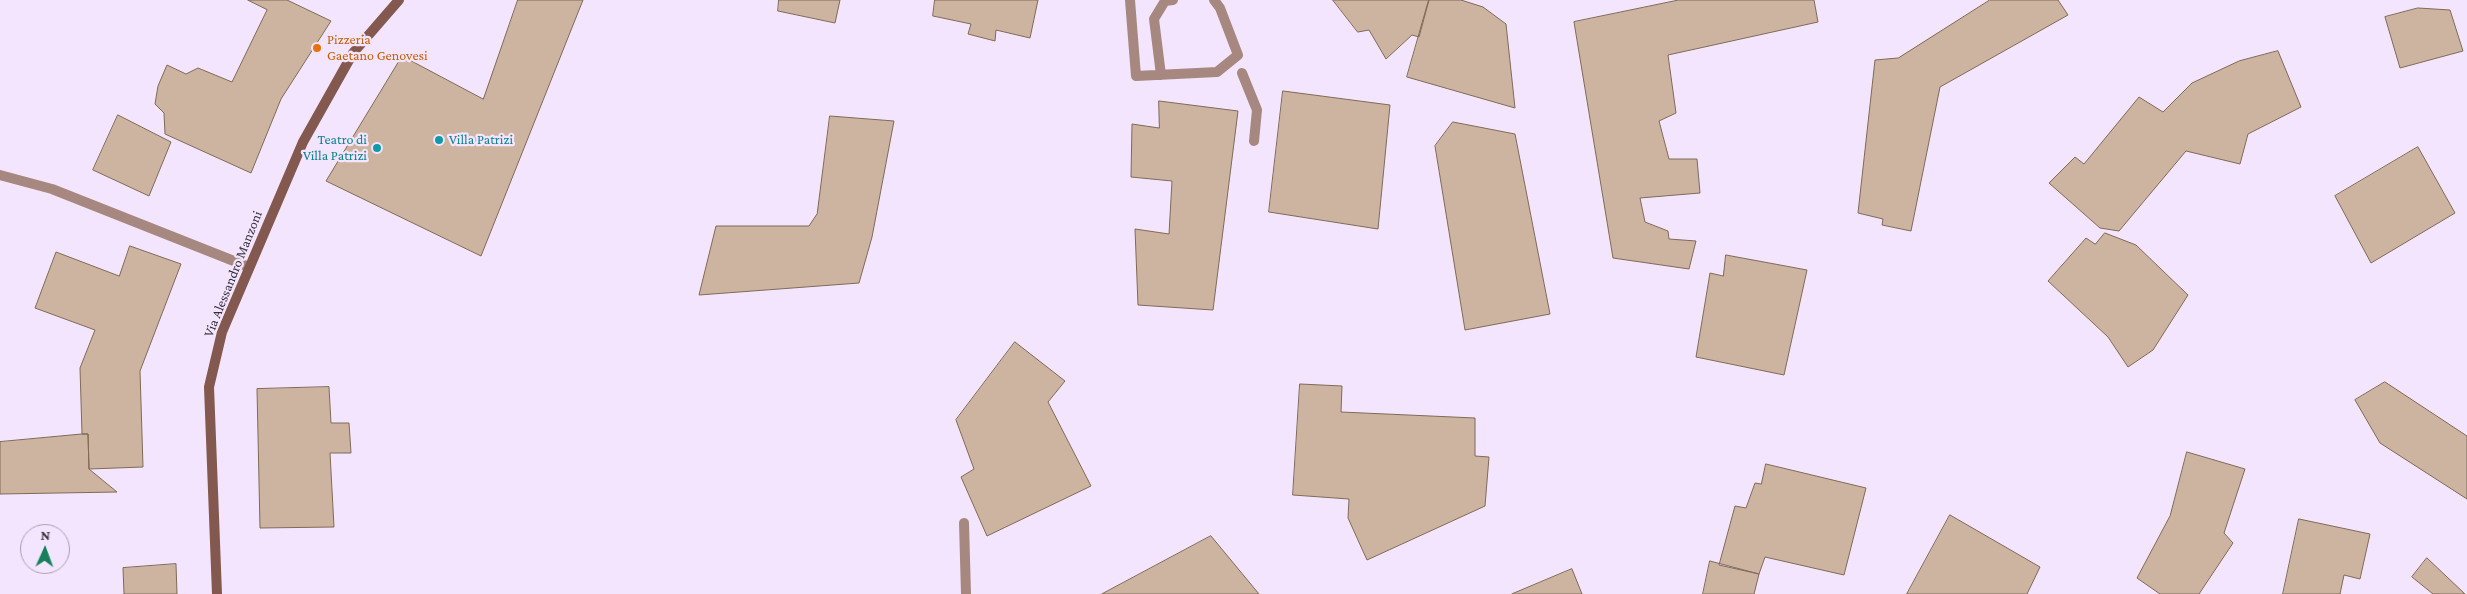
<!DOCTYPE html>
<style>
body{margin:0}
#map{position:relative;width:2467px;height:594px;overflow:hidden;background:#f4e5fe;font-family:"Crimson Pro",serif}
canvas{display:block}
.north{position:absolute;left:20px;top:524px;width:50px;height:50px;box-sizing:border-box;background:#f4e5fe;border:1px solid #a89db0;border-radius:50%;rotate:2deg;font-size:14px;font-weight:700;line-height:20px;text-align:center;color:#37313b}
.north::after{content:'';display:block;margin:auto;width:18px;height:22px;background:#16805b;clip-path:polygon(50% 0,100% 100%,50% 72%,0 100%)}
</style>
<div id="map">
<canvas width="2467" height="594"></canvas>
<div class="north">N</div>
</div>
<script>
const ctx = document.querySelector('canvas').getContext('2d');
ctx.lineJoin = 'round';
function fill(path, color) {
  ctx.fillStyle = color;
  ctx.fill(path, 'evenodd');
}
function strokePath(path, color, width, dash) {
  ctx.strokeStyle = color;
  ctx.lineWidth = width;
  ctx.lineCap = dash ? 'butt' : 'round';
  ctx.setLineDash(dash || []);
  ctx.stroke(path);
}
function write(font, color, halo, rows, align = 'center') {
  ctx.font = font + ' "Crimson Pro",serif';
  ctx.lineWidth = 4.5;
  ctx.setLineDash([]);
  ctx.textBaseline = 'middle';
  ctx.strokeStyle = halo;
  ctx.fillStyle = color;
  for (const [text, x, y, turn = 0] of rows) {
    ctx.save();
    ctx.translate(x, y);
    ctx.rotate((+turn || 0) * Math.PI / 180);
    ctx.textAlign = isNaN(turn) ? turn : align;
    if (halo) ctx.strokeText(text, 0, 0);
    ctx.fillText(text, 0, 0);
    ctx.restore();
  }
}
const building = new Path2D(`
 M 248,0 L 287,0 L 331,21 L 281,99 L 251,173 L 165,134 L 164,113 L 155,104 L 158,86 L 167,65 L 186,74 L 198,68 L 232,82 L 267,10 Z
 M 518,0 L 583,0 L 481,256 L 326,181 L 402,56 L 483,99 Z
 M 779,0 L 840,0 L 835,23 L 778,11 Z
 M 935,0 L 1038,0 L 1030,38 L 996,30 L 995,41 L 968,34 L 971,24 L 933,16 Z
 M 1333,0 L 1429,0 L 1419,37 L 1412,35 L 1386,59 L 1369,30 L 1358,32 Z
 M 1429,0 L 1461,0 L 1483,7 L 1506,24 L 1515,108 L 1407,77 Z
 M 1679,0 L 1814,0 L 1818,22 L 1668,55 L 1676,113 L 1659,121 L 1669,159 L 1697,159 L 1700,193 L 1640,198 L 1645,222 L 1668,231 L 1669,239 L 1696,241 L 1689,269 L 1613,258 L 1574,22 Z
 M 1990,0 L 2058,0 L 2068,15 L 1940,87 L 1911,231 L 1882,225 L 1883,219 L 1858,213 L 1875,60 L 1898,58 Z
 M 2418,8 L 2450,10 L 2463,51 L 2400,68 L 2385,17 Z
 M 2278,51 L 2301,107 L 2248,134 L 2240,164 L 2186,151 L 2119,231 L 2100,228 L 2049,183 L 2075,157 L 2084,164 L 2139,97 L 2163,112 L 2192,83 L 2239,61 Z
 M 1283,91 L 1390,105 L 1378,229 L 1269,212 Z
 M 1159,101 L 1238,111 L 1213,310 L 1138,305 L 1135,229 L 1169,234 L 1172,181 L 1131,177 L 1132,124 L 1159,128 Z
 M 118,115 L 171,142 L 149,196 L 93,170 Z
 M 830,116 L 894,121 L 872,237 L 859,283 L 699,295 L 716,226 L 809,226 L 817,214 Z
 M 1453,122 L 1515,134 L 1550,314 L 1465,330 L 1435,146 Z
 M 2418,147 L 2455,213 L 2371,263 L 2335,196 Z
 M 2105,233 L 2136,245 L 2188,295 L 2153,350 L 2128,367 L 2108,337 L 2048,281 L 2086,238 L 2095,244 Z
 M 130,246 L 181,264 L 140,371 L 143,467 L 89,469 L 88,434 L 82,434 L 80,368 L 95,330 L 35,308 L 56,252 L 119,276 Z
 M 1726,255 L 1807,270 L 1784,375 L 1696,357 L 1710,273 L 1723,276 Z
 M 1015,342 L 1065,381 L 1048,402 L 1091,486 L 987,536 L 961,477 L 974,469 L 956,420 Z
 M 2385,382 L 2467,436 L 2467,499 L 2380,443 L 2355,400 Z
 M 1300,384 L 1342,386 L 1341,412 L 1475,418 L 1475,456 L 1489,457 L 1485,506 L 1367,560 L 1348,518 L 1349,499 L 1293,495 Z
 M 329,387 L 331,423 L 349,423 L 351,453 L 330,453 L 334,527 L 260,528 L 257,389 Z
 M 82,434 L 88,434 L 89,469 L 117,492 L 0,494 L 0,442 Z
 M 2187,452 L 2245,469 L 2224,533 L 2233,543 L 2199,594 L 2160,594 L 2137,578 L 2170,516 Z
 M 1766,464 L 1866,488 L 1844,575 L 1765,557 L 1759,574 L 1719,565 L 1735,506 L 1746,508 L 1755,483 L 1761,484 Z
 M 1950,515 L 2040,567 L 2027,594 L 1907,594 Z
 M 2299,519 L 2370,534 L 2360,579 L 2344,575 L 2340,594 L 2283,594 Z
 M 1211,536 L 1259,594 L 1102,594 Z
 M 2427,558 L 2465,594 L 2433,594 L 2412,577 Z
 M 1710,561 L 1759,574 L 1754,594 L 1703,594 Z
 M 176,564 L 177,594 L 124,594 L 123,568 Z
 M 1572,569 L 1582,594 L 1512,594 Z`);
fill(building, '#ccb4a1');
strokePath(building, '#7f6958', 1);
strokePath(new Path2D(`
 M 1130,0 L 1136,76 L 1217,72 L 1238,55 L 1220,8 L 1214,0
 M 1242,73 L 1257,110 L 1254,141
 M 1161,75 L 1154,19 L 1165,1 L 1173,0
 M 0,175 L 52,189 L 249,267
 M 964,523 L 966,594`), '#a78881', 10);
strokePath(new Path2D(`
 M 217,594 L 209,387 L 222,332 L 303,142 L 353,53 L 399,0`), '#83584e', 10);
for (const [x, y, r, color] of [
 [317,48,5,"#e8710a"],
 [439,140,5,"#0f9aa8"],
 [377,148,5,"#0f9aa8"]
]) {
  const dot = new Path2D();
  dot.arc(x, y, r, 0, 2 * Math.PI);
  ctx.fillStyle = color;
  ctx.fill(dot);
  strokePath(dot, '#f4e5fe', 2);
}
write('14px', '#c56008', '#f4e5fe', [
 ["Pizzeria",327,40],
 ["Gaetano Genovesi",327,56]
], 'left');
write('14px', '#0d838f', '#f4e5fe', [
 ["Teatro di",367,140],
 ["Villa Patrizi",367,156],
 ["Villa Patrizi",449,140,"left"]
], 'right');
write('14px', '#37313b', '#f4e5fe', [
 ["Via Alessandro Manzoni",233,274,-68]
]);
</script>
